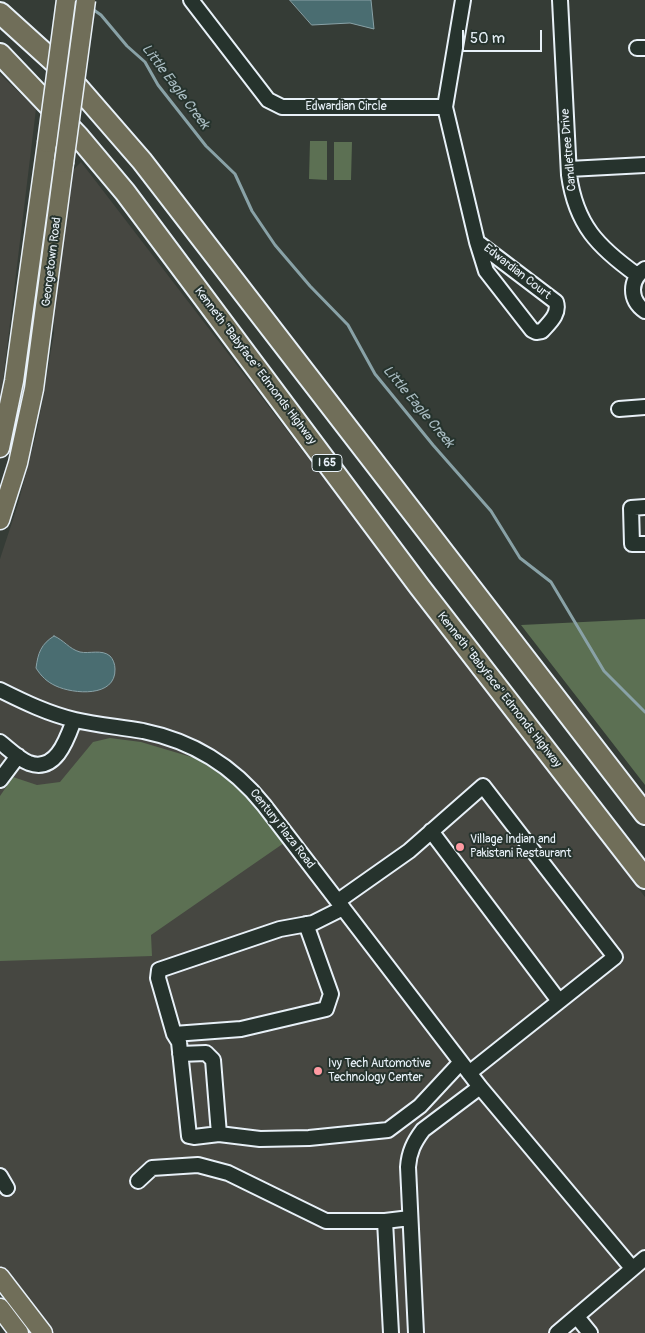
<!DOCTYPE html>
<style>
body{margin:0}
#map{position:relative;width:645px;height:1333px;overflow:hidden;background:#353c36;font-family:Pangolin,sans-serif}
canvas{display:block}
.scale{position:absolute;left:462px;top:30px;width:80px;height:22px;box-sizing:border-box;border:2px solid #e8f1f8;border-top:0;padding-left:6px;font-size:15px;line-height:18px;white-space:nowrap;color:#e8f1f8;-webkit-text-stroke:4px #26332d;paint-order:stroke}
</style>
<div id="map">
<canvas width="645" height="1333"></canvas>
<div class="scale">50 m</div>
</div>
<script>
const ctx = document.querySelector('canvas').getContext('2d');
ctx.lineJoin = 'round';
function fill(path, color) {
  ctx.fillStyle = color;
  ctx.fill(path, 'evenodd');
}
function strokePath(path, color, width, dash) {
  ctx.strokeStyle = color;
  ctx.lineWidth = width;
  ctx.lineCap = dash ? 'butt' : 'round';
  ctx.setLineDash(dash || []);
  ctx.stroke(path);
}
function write(font, color, halo, rows, align = 'center') {
  ctx.font = font + ' Pangolin,sans-serif';
  ctx.lineWidth = 4;
  ctx.setLineDash([]);
  ctx.textBaseline = 'middle';
  ctx.strokeStyle = halo;
  ctx.fillStyle = color;
  for (const [text, x, y, turn = 0] of rows) {
    ctx.save();
    ctx.translate(x, y);
    ctx.rotate((+turn || 0) * Math.PI / 180);
    ctx.textAlign = isNaN(turn) ? turn : align;
    if (halo) ctx.strokeText(text, 0, 0);
    ctx.fillText(text, 0, 0);
    ctx.restore();
  }
}
fill(new Path2D(`
 M 0,74 L 36,109 L 0,406 Z
 M 81,162 L 645,897 L 645,1333 L 53,1333 L 0,1266 L 0,559 L 18,504 L 37,431 L 54,333 L 53,311 L 74,169 Z`), '#464741');
fill(new Path2D(`
 M 310,141 L 327,141 L 327,180 L 309,179 Z
 M 334,142 L 352,142 L 351,180 L 334,180 Z
 M 645,619 L 645,785 L 521,625 Z
 M 110,738 L 141,742 L 198,759 L 242,789 L 284,843 L 151,935 L 152,956 L 0,961 L 0,796 L 13,777 L 37,785 L 60,782 L 93,742 Z`), '#5c7053');
const water = new Path2D(`
 M 290,0 L 371,0 L 374,29 L 350,23 L 312,25 Z
 M 54,636 C 64,640 69,649 80,652 C 89,654 102,649 110,656 C 113,659 115,664 115,669 C 116,698 73,694 56,686 C 47,682 41,676 36,668 C 38,653 41,644 54,636 Z`);
fill(water, '#4a6d71');
strokePath(water, '#89a2a7', 1);
strokePath(new Path2D(`
 M 91,8 L 101,15 L 127,46 L 145,62 L 158,85 L 206,146 L 235,174 L 252,211 L 275,245 L 310,286 L 348,325 L 375,374 L 433,445 L 491,511 L 520,558 L 551,582 L 604,671 L 645,712`), '#89a2a7', 3);
const minor = new Path2D(`
 M 191,0 L 268,100 L 282,107 L 445,107
 M 463,0 L 445,107 L 477,242
 M 560,0 L 569,175 C 576,225 598,247 637,275
 M 637,48 L 645,48
 M 569,169 L 645,165
 M 477,242 L 556,302 C 560,314 549,323 542,331 L 536,332 L 532,330 L 486,271 Z
 M 645,269 C 629,280 629,300 645,311
 M 619,409 L 645,407
 M 645,507 L 631,508 L 632,544 L 645,544
 M 0,690 C 24,702 49,714 75,720 C 97,725 120,727 143,731 C 192,741 233,766 264,805 L 480,1087 L 632,1268
 M 0,742 C 9,749 19,759 29,763 C 56,773 67,739 74,720
 M 0,780 L 18,756
 M 431,831 L 559,1001
 M 338,901 L 409,851 L 483,786 L 615,957 L 469,1073
 M 343,908 L 313,923 L 280,929 L 159,970 L 158,978 L 174,1034 L 179,1042 L 189,1136 L 194,1137 L 219,1134 L 260,1139 L 309,1138 L 388,1130 L 420,1106 L 461,1062
 M 174,1034 L 241,1029 L 326,1009 L 331,994 L 306,924
 M 180,1054 L 206,1053 L 213,1060 L 219,1134
 M 0,1176 L 7,1188
 M 138,1181 L 152,1168 L 198,1165 L 228,1173 L 326,1221 L 385,1221
 M 577,1317 L 590,1333
 M 391,1333 L 385,1221 L 410,1218
 M 416,1333 L 408,1167 C 409,1152 414,1142 423,1130 L 480,1087
 M 557,1333 L 645,1258`);
const major = new Path2D(`
 M 0,448 L 14,381 L 47,143
 M 0,520 L 18,463 L 34,389 L 64,163
 M 0,1277 L 43,1333
 M 0,1308 L 19,1333`);
const highway = new Path2D(`
 M 0,13 L 63,70 L 142,161 L 645,814
 M 0,54 L 78,136 L 125,192 L 419,586 L 645,878`);
strokePath(minor, '#e8f1f8', 18);
strokePath(major, '#e8f1f8', 21);
strokePath(highway, '#e8f1f8', 24);
strokePath(minor, '#26332d', 14);
strokePath(major, '#706e59', 18);
strokePath(highway, '#706e59', 20);
const majorBridge = new Path2D(`
 M 47,143 L 66,0
 M 64,163 L 86,0`);
strokePath(majorBridge, '#e8f1f8', 21, []);
strokePath(majorBridge, '#706e59', 18);
for (const [x, y, r, color] of [
 [460,847,5,"#ff9aa2"],
 [318,1071,5,"#ff9aa2"]
]) {
  const dot = new Path2D();
  dot.arc(x, y, r, 0, 2 * Math.PI);
  ctx.fillStyle = color;
  ctx.fill(dot);
  strokePath(dot, '#26332d', 2);
}
for (const [x, y, w] of [
 [327,463,30]
]) {
  const box = new Path2D();
  box.roundRect(x - w / 2, y - 8.5, w, 17, 4);
  ctx.fillStyle = '#26332d';
  ctx.fill(box);
  strokePath(box, '#e8f1f8', 1);
}
write('bold 11px', '#e8f1f8', null, [
 ["I 65",327,463]
]);
write('12px', '#e8f1f8', '#26332d', [
 ["Edwardian Circle",346,107],
 ["Candletree Drive",569,150,-95],
 ["Georgetown Road",52,262,-83],
 ["Edwardian Court",517,272,38],
 ["Kenneth \"Babyface\" Edmonds Highway",255,366,53],
 ["Kenneth \"Babyface\" Edmonds Highway",499,690,52],
 ["Century Plaza Road",282,829,52]
]);
write('12px', '#e8f1f8', '#26332d', [
 ["Village Indian and",470,840],
 ["Pakistani Restaurant",470,854],
 ["Ivy Tech Automotive",328,1064],
 ["Technology Center",328,1078]
], 'left');
write('italic 14px', '#a9bcc2', '#26332d', [
 ["Little Eagle Creek",175,87,53],
 ["Little Eagle Creek",418,407,50]
]);
</script>
